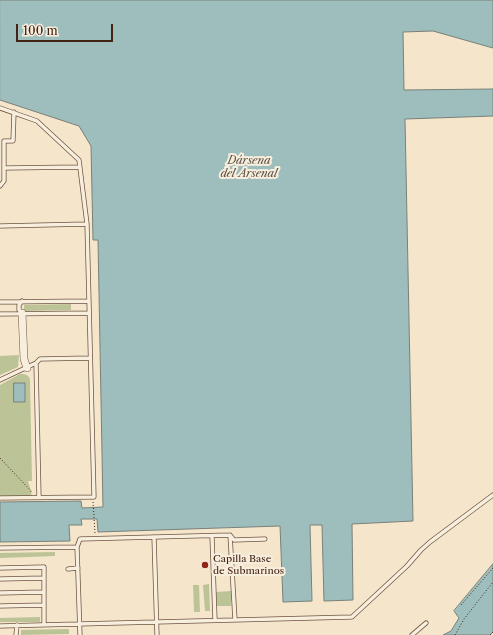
<!DOCTYPE html>
<meta charset="utf-8">
<style>
body{margin:0}
#map{position:relative;width:493px;height:635px;overflow:hidden;background:#f4e5cb;font-family:"Libre Caslon Text",serif}
canvas{display:block}
.scale{position:absolute;left:16px;top:24px;width:97px;height:18px;box-sizing:border-box;border:2px solid #422314;border-top:0;padding-left:5px;font-size:12px;line-height:14px;white-space:nowrap;color:#422314;-webkit-text-stroke:3px #f8eedd;paint-order:stroke}
</style>
<div id="map">
<canvas width="493" height="635"></canvas>
<div class="scale">100 m</div>
</div>
<script>
const ctx = document.querySelector('canvas').getContext('2d');
ctx.lineJoin = 'round';
function fill(path, color) {
  ctx.fillStyle = color;
  ctx.fill(path, 'evenodd');
}
function strokePath(path, color, width, dash) {
  ctx.strokeStyle = color;
  ctx.lineWidth = width;
  ctx.lineCap = dash ? 'butt' : 'round';
  ctx.setLineDash(dash || []);
  ctx.stroke(path);
}
function write(font, color, halo, rows, align = 'center') {
  ctx.font = font + ' "Libre Caslon Text",serif';
  ctx.lineWidth = 4;
  ctx.setLineDash([]);
  ctx.textBaseline = 'middle';
  ctx.strokeStyle = halo;
  ctx.fillStyle = color;
  for (const [text, x, y, turn = 0] of rows) {
    ctx.save();
    ctx.translate(x, y);
    ctx.rotate((+turn || 0) * Math.PI / 180);
    ctx.textAlign = isNaN(turn) ? turn : align;
    if (halo) ctx.strokeText(text, 0, 0);
    ctx.fillText(text, 0, 0);
    ctx.restore();
  }
}
fill(new Path2D(`
 M 71,304 L 71,310 L 24,311 L 24,305 Z
 M 19,355 L 18,367 L 0,375 L 0,356 Z
 M 20,374 C 26,374 29,375 30,380 L 32,481 L 28,481 L 31,491 L 32,498 L 0,498 L 0,385 Z
 M 55,552 L 55,556 L 0,558 L 0,553 Z
 M 209,584 L 210,611 L 205,611 L 203,585 Z
 M 193,585 L 199,585 L 200,612 L 194,612 Z
 M 231,591 L 231,606 L 217,606 L 216,592 Z
 M 40,617 L 40,622 L 0,622 L 0,618 Z
 M 69,629 L 69,634 L 21,635 L 21,630 Z`), '#bcc497');
const water = new Path2D(`
 M 0,0 L 493,0 L 493,48 L 433,31 L 403,32 L 404,90 L 493,89 L 493,116 L 405,119 L 413,521 L 352,524 L 353,600 L 324,601 L 322,525 L 310,525 L 312,601 L 283,602 L 280,526 L 98,532 L 97,519 L 81,519 L 82,525 L 69,525 L 70,541 L 0,542 L 0,502 L 81,501 L 82,508 L 103,507 L 98,240 L 93,240 L 91,146 L 79,126 L 0,100 Z
 M 14,383 L 25,383 L 25,402 L 14,402 Z
 M 493,564 L 493,632 L 490,635 L 443,635 L 451,631 L 459,618 L 454,611 Z`);
fill(water, '#9dbebd');
strokePath(water, '#798079', 1);
const lane = new Path2D(`
 M 0,108 L 37,121 L 79,160 L 87,224 L 94,497 L 0,498
 M 5,168 L 80,167
 M 0,186 L 4,181 L 4,141 L 13,141 L 14,112
 M 0,226 L 87,224
 M 22,301 L 19,305 L 19,310 L 22,313
 M 0,302 L 89,301
 M 0,314 L 89,313
 M 36,363 L 39,498
 M 0,380 L 36,363 L 40,359 L 90,358
 M 230,535 L 235,620
 M 212,536 L 215,620
 M 154,537 L 157,635
 M 0,548 L 77,547
 M 0,568 L 44,567 L 44,625
 M 68,569 L 78,568
 M 0,579 L 44,578
 M 0,593 L 44,592
 M 0,606 L 44,605
 M 0,626 L 352,617 L 407,566 L 421,550 L 430,542 L 493,495
 M 16,635 L 17,625
 M 80,635 L 77,547 L 80,539 L 230,535 L 234,540 L 265,539
 M 412,635 L 426,623`);
const street = new Path2D(`
 M 22,313 L 24,359 L 27,368`);
strokePath(lane, '#6e5442', 5);
strokePath(street, '#6e5442', 8);
strokePath(new Path2D(`
 M 0,458 L 31,491 L 31,493
 M 93,502 L 95,533
 M 461,605 L 493,568
 M 455,635 L 464,619 L 493,582
 M 490,635 L 493,632`), '#422314', 1, [1, 2]);
strokePath(lane, '#f8eedd', 3.5);
strokePath(street, '#f8eedd', 7);
for (const [x, y, r, color] of [
 [205,565,4,"#8f2418"]
]) {
  const dot = new Path2D();
  dot.arc(x, y, r, 0, 2 * Math.PI);
  ctx.fillStyle = color;
  ctx.fill(dot);
  strokePath(dot, '#f8eedd', 1.5);
}
write('10px', '#422314', '#f8eedd', [
 ["Capilla Base",213,559],
 ["de Submarinos",213,571]
], 'left');
write('italic 11px', '#5d5247', '#f8eedd', [
 ["Dársena",249,161],
 ["del Arsenal",249,174]
]);
</script>
